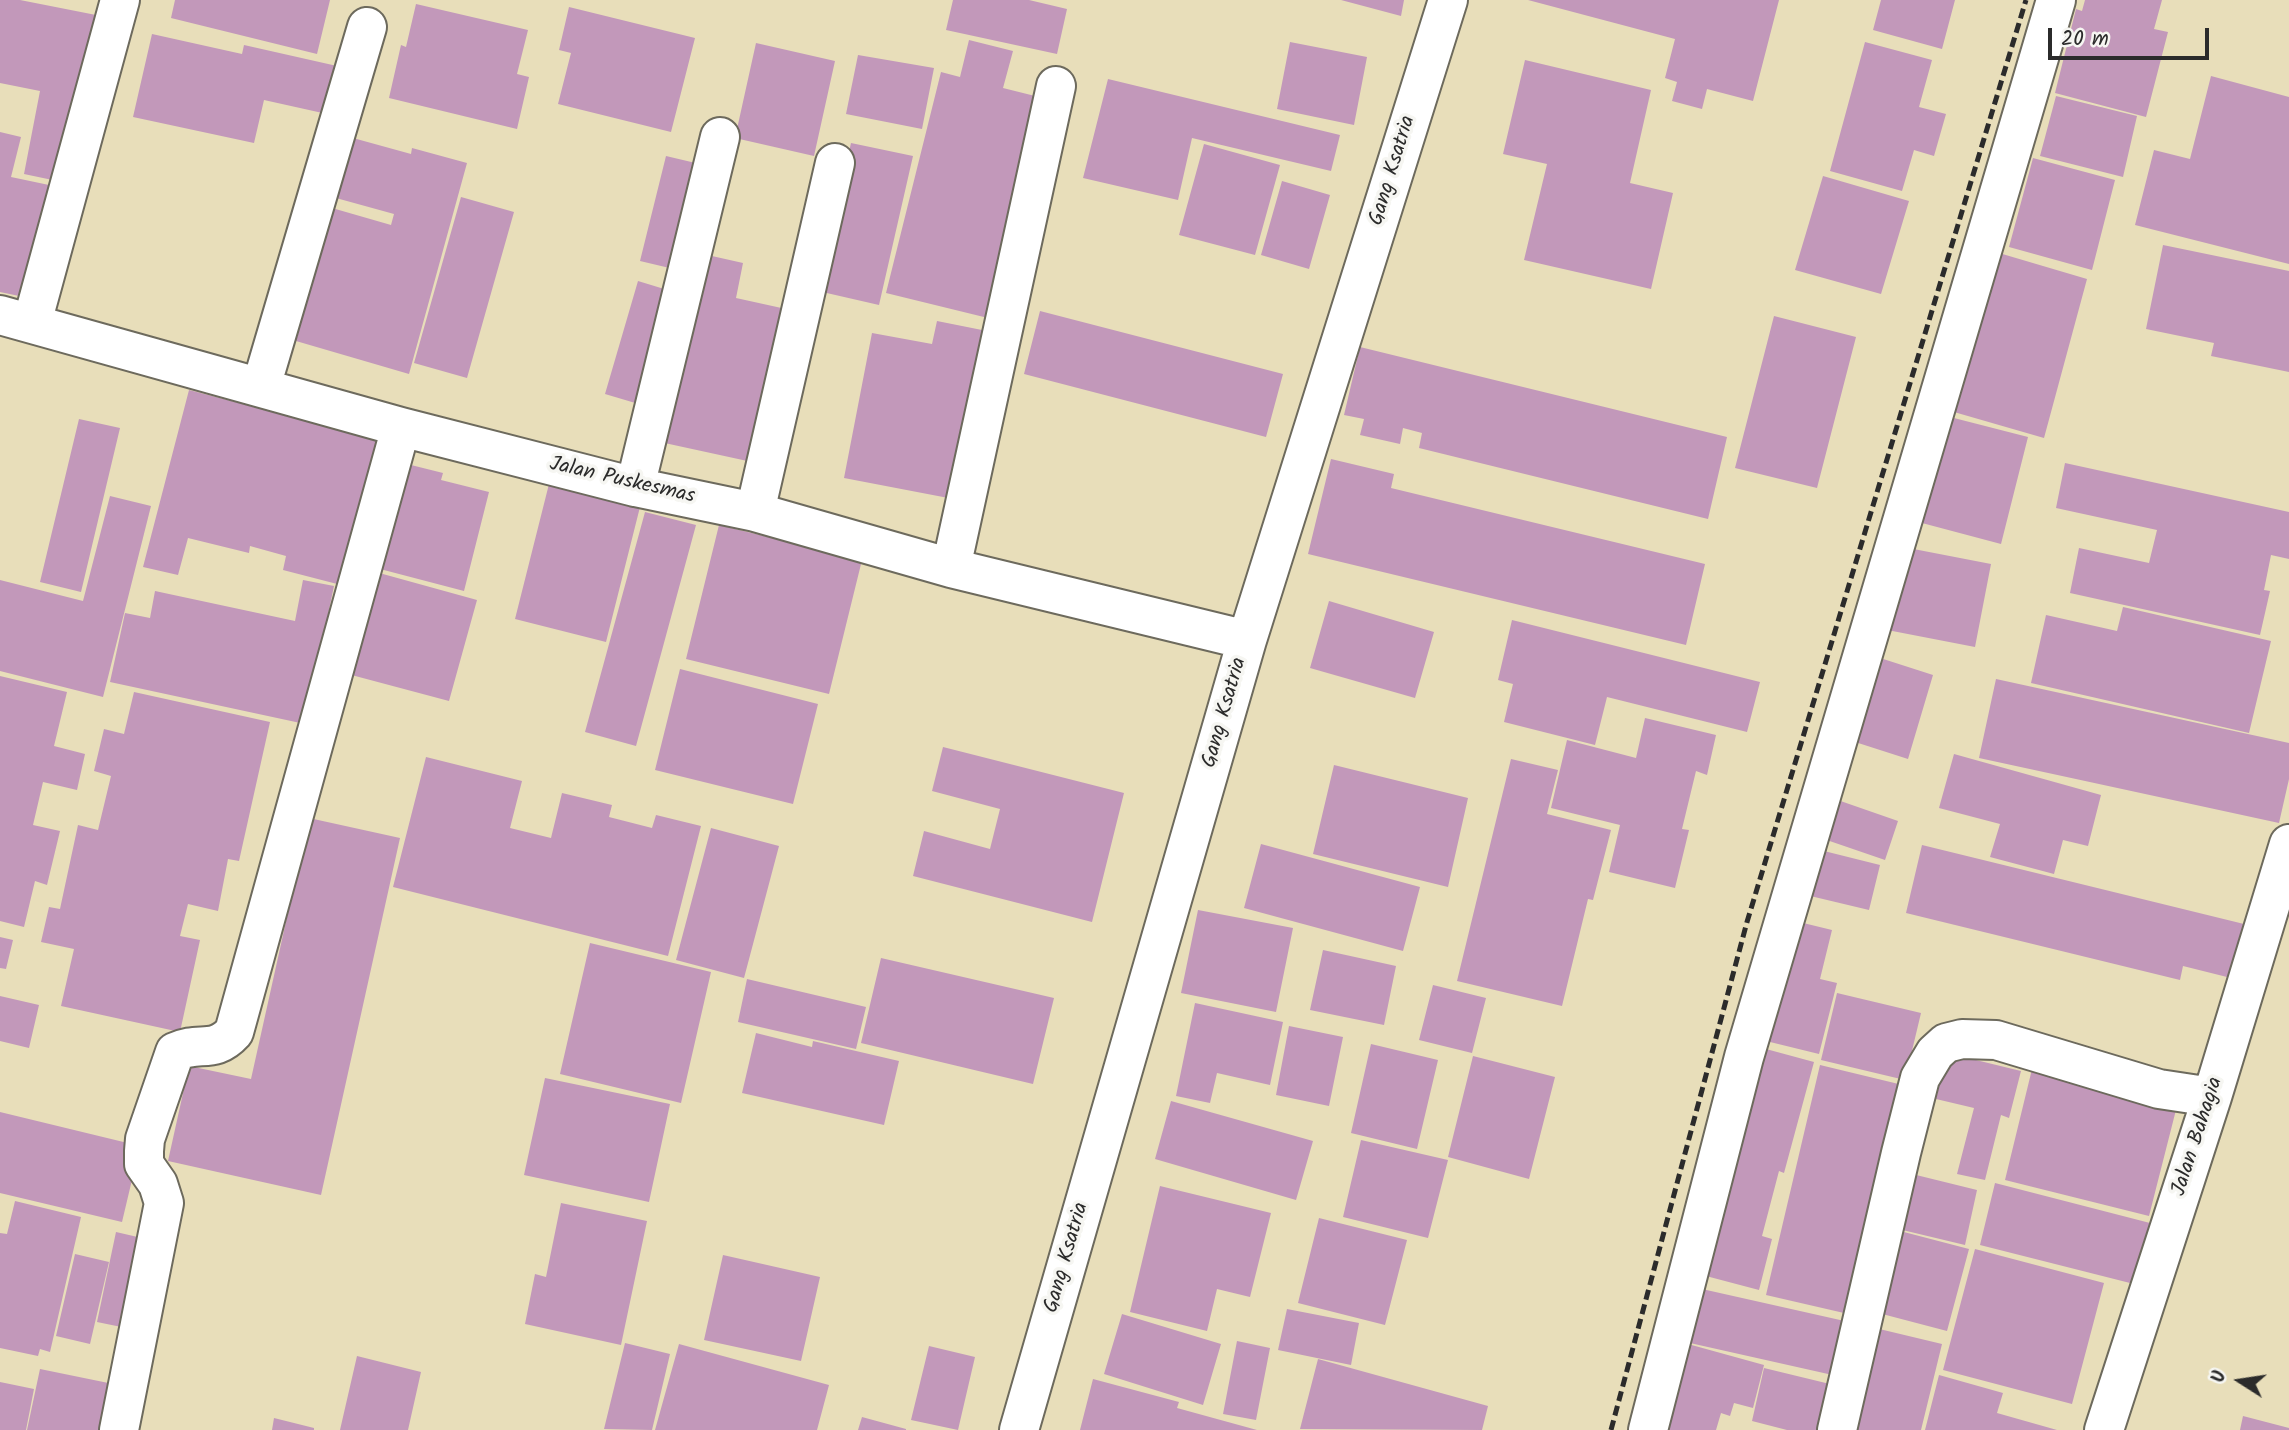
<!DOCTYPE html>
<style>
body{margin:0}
#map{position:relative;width:2289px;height:1430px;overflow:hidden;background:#e8deba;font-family:Kalam,sans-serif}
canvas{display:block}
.north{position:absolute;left:2205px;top:1346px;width:70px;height:70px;-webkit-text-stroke:5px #f6f6f2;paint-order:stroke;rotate:282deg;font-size:19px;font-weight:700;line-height:28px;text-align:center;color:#2b2b2b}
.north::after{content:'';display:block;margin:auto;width:24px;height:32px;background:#2b2b2b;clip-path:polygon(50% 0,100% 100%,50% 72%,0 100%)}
.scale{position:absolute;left:2048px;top:28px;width:161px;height:32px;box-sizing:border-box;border:4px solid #2b2b2b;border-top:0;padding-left:9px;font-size:21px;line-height:24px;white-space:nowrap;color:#2b2b2b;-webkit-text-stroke:5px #f6f6f2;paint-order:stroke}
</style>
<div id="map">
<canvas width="2289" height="1430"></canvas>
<div class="north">U</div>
<div class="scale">20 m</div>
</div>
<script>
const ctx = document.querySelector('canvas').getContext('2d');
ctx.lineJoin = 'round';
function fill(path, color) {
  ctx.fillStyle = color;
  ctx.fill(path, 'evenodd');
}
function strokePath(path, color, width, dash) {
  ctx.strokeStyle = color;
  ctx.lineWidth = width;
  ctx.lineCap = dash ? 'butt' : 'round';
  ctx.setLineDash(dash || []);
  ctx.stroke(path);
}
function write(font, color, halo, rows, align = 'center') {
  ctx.font = font + ' Kalam,sans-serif';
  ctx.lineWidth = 7;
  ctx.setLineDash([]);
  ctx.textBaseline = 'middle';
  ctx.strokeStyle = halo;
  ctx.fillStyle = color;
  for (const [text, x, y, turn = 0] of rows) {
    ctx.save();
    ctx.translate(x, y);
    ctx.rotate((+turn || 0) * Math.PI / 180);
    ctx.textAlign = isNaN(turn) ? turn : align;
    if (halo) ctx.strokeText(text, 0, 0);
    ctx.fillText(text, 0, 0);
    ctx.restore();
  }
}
fill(new Path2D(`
 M 0,0 L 20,0 L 96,15 L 62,182 L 24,174 L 40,91 L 0,83 Z
 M 175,0 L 330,0 L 317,54 L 171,18 Z
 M 953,0 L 1029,0 L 1067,9 L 1057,54 L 946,30 Z
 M 1341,0 L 1404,0 L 1401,16 Z
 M 1528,0 L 1779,0 L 1753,101 L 1707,89 L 1702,109 L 1672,101 L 1677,82 L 1665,78 L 1675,39 Z
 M 1881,0 L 1955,0 L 1942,49 L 1873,30 Z
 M 2085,0 L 2162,0 L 2154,29 L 2168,32 L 2146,117 L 2055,93 L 2076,9 L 2082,11 Z
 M 416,4 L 528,30 L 517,74 L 529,77 L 517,129 L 389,98 L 401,45 L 406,47 Z
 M 569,7 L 695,38 L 671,132 L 558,104 L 571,53 L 559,50 Z
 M 152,34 L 242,54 L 244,45 L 337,66 L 327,114 L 264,100 L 254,143 L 133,117 Z
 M 969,40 L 1013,51 L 1003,88 L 1043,98 L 988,318 L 886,293 L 941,72 L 960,77 Z
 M 1290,42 L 1367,57 L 1354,125 L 1277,109 Z
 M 1865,42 L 1932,60 L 1919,107 L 1946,114 L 1934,156 L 1914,150 L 1902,191 L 1830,171 Z
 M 756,43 L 835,61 L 814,156 L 735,138 Z
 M 858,55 L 934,68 L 922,129 L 846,114 Z
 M 1525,60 L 1651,90 L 1630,183 L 1673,193 L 1651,289 L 1524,260 L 1547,164 L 1503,154 Z
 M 2211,76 L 2289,97 L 2289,264 L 2135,225 L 2154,150 L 2190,159 Z
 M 1108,79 L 1340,135 L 1331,171 L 1192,138 L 1178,200 L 1083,178 Z
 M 2056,96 L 2137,116 L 2123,177 L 2040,156 Z
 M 0,132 L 21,137 L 11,177 L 49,185 L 24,297 L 0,292 Z
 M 353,138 L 411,154 L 412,148 L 467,163 L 409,374 L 296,341 L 332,208 L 391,225 L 394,214 L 336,198 Z
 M 851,143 L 913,156 L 879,305 L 818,291 Z
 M 1204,144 L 1280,165 L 1255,255 L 1179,235 Z
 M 666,156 L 704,165 L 678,270 L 640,261 Z
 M 2033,158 L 2115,180 L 2092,270 L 2009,247 Z
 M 1823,176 L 1909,201 L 1881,294 L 1795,270 Z
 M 1282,181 L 1330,195 L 1309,269 L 1261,255 Z
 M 461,197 L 514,212 L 467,378 L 414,363 Z
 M 2163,245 L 2289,271 L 2289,372 L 2211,356 L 2214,343 L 2146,329 Z
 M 1999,253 L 2087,279 L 2044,438 L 1954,412 Z
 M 703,254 L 743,263 L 736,298 L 786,309 L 752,462 L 660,442 Z
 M 638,281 L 674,292 L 642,405 L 605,394 Z
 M 1040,311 L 1283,374 L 1266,437 L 1024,374 Z
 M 1774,316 L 1856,337 L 1817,488 L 1735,468 Z
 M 937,321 L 997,333 L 964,501 L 844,478 L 872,333 L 932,344 Z
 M 1360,347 L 1727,437 L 1708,519 L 1419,448 L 1422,433 L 1403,428 L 1400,444 L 1360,435 L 1364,419 L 1344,415 Z
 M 189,390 L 320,424 L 381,433 L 341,585 L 283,570 L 286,556 L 250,546 L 249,553 L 188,538 L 178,575 L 143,567 Z
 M 1950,417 L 2028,437 L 2001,544 L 1922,523 Z
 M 79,419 L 120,428 L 81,592 L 40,582 Z
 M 1331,459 L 1394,474 L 1391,488 L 1705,564 L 1686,645 L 1308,554 Z
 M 2065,463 L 2289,512 L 2289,559 L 2271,555 L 2264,590 L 2270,591 L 2260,635 L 2070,593 L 2079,548 L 2149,563 L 2157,530 L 2056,508 Z
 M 407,464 L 443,473 L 441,480 L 489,492 L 464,591 L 380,569 Z
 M 549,484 L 640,507 L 606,642 L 515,619 Z
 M 110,496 L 151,506 L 103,697 L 0,671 L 0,580 L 83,601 Z
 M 645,512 L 696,525 L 636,746 L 585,732 Z
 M 719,525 L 862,560 L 829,694 L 686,659 Z
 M 1898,546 L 1991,564 L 1975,647 L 1882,629 Z
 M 372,571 L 477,600 L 449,701 L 344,673 Z
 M 303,580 L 334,586 L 305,724 L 110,682 L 125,613 L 150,618 L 155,591 L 295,621 Z
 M 1329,601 L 1434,632 L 1415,698 L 1310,668 Z
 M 2123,607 L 2271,641 L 2249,733 L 2031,683 L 2046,615 L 2117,631 Z
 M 1512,620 L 1760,682 L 1747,732 L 1607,697 L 1595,745 L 1504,722 L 1513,684 L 1498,680 Z
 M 1877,657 L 1933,675 L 1908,759 L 1852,741 Z
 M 680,669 L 818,704 L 793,804 L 655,770 Z
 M 0,676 L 67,692 L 54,746 L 85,754 L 77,790 L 43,782 L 33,825 L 60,831 L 47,885 L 35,881 L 24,927 L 0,921 Z
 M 1996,679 L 2289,743 L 2289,779 L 2279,823 L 1979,758 Z
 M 134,692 L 270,722 L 239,861 L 228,859 L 218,911 L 188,904 L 180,936 L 200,940 L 180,1032 L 61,1006 L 74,949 L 41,942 L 49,907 L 60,909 L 78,825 L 98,830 L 111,776 L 94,771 L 104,729 L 124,734 Z
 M 1645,718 L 1716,735 L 1707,775 L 1696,771 L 1682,829 L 1689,830 L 1675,888 L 1609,872 L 1620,825 L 1551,808 L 1567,740 L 1636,758 Z
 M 943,747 L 1124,793 L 1092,922 L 913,876 L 924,831 L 990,849 L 1000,809 L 932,791 Z
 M 1954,754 L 2101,795 L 2088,846 L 2063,840 L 2054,874 L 1990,857 L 2000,824 L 1939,808 Z
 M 426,757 L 522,781 L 510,828 L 551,838 L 562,793 L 612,805 L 609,817 L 652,828 L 656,815 L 701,826 L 668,956 L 393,887 Z
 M 1511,759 L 1558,770 L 1547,814 L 1611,830 L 1593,900 L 1588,899 L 1562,1006 L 1457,981 Z
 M 1334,765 L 1468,798 L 1448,887 L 1313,854 Z
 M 1829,797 L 1898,821 L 1885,860 L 1815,836 Z
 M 309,818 L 400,838 L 321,1195 L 168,1161 L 189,1066 L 251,1079 Z
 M 711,828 L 779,846 L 744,978 L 676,960 Z
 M 1261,844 L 1420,887 L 1403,951 L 1244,908 Z
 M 1922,845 L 2244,924 L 2231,978 L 2183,966 L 2180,980 L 1906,913 Z
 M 1812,848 L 1880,865 L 1869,910 L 1802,894 Z
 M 1198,910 L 1293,928 L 1276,1012 L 1181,993 Z
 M 1795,921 L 1832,930 L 1820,979 L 1837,983 L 1819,1054 L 1766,1041 Z
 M 0,937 L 13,940 L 6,969 L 0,968 Z
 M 590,943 L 711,972 L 681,1103 L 560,1074 Z
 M 1323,950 L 1396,966 L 1384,1025 L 1310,1010 Z
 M 881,958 L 1054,998 L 1033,1084 L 861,1043 Z
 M 747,979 L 866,1007 L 856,1049 L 738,1022 Z
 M 1433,985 L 1486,998 L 1472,1053 L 1419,1040 Z
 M 1837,993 L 1921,1013 L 1905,1080 L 1821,1060 Z
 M 0,996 L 39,1005 L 29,1048 L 0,1041 Z
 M 1195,1003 L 1283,1022 L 1270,1085 L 1217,1073 L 1210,1103 L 1176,1096 Z
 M 1289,1026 L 1343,1037 L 1329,1106 L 1276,1095 Z
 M 756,1033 L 812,1047 L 813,1041 L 899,1061 L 884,1125 L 742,1093 Z
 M 1371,1044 L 1438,1060 L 1417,1149 L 1351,1133 Z
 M 1766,1049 L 1814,1062 L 1784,1173 L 1779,1171 L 1762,1236 L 1772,1239 L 1759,1290 L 1706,1276 Z
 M 1947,1053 L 2021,1071 L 2009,1118 L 2001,1115 L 1985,1180 L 1957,1174 L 1974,1108 L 1936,1099 Z
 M 1473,1056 L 1555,1077 L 1529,1179 L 1448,1157 Z
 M 1820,1065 L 1911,1087 L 1857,1316 L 1766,1295 Z
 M 2033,1065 L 2178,1102 L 2149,1216 L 2005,1180 Z
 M 545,1078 L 670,1104 L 649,1202 L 524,1175 Z
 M 1171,1101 L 1313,1141 L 1296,1200 L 1155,1159 Z
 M 0,1112 L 140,1146 L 122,1222 L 0,1193 Z
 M 1361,1140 L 1448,1160 L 1428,1238 L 1343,1217 Z
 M 1904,1172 L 1977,1190 L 1965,1245 L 1890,1227 Z
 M 1995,1183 L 2150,1223 L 2134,1284 L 1980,1245 Z
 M 1160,1186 L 1271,1213 L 1250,1297 L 1217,1289 L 1207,1331 L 1130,1312 Z
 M 15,1201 L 81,1217 L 50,1352 L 40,1349 L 38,1356 L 0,1348 L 0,1233 L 7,1234 Z
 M 561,1203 L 647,1221 L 621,1345 L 525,1324 L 535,1274 L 546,1277 Z
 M 1319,1218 L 1407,1240 L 1385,1325 L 1298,1303 Z
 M 1900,1231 L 1969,1249 L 1947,1331 L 1867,1310 Z
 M 116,1232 L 155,1241 L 136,1330 L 97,1322 Z
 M 1975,1249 L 2104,1283 L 2072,1404 L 1943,1370 Z
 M 75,1254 L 109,1262 L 90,1344 L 56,1336 Z
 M 723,1255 L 820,1277 L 801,1361 L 704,1340 Z
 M 1702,1289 L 1849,1322 L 1837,1376 L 1690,1343 Z
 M 1287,1309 L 1359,1323 L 1351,1365 L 1278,1350 Z
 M 1122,1314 L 1221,1344 L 1203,1405 L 1104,1374 Z
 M 1871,1327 L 1942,1344 L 1921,1430 L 1846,1430 Z
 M 1237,1341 L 1270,1348 L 1256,1420 L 1223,1414 Z
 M 625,1343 L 670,1354 L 652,1430 L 604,1429 Z
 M 679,1344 L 829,1385 L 817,1430 L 655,1430 Z
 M 1688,1344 L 1764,1365 L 1753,1408 L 1734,1403 L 1730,1416 L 1721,1413 L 1716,1430 L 1665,1430 Z
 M 929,1346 L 975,1357 L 958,1430 L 911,1420 Z
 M 357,1356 L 421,1372 L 408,1430 L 340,1430 Z
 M 1318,1359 L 1488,1406 L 1482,1430 L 1300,1429 Z
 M 1764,1368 L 1834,1385 L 1824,1430 L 1787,1430 L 1752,1421 Z
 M 40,1369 L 123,1386 L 113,1430 L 27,1430 Z
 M 1939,1375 L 2003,1393 L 1997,1413 L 2057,1430 L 1925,1430 Z
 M 1093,1379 L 1179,1402 L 1177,1408 L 1257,1430 L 1080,1430 Z
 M 0,1382 L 34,1389 L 26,1430 L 0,1430 Z
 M 2243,1416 L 2289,1428 L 2289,1430 L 2240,1430 Z
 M 862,1417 L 906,1429 L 906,1430 L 858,1430 Z
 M 274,1418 L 314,1428 L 314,1430 L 272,1430 Z`), '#c298ba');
const street = new Path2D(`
 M 0,315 L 401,427 L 635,487 L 755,512 L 951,568 L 1247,640
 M 32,323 L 120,0
 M 261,387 L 367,27
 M 635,487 L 720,137
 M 755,512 L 835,163
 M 951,568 L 1056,86
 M 119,1430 L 164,1203 L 158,1184 L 144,1164 L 144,1151 L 145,1139 L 175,1052 C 200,1040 213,1055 234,1032 L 401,427
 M 1019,1430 L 1247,640 L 1448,0
 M 1648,1430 L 1744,1057 L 2056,0
 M 1837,1430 L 1901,1153 L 1920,1078 L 1935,1053 L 1946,1043 L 1962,1039 L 1996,1040 L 2159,1089 L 2212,1097
 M 2104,1430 L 2212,1097 L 2289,844`);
strokePath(street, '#6d6a5d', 42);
strokePath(street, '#fff', 38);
strokePath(new Path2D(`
 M 1611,1430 L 1747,922 L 2026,0`), '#2b2b2b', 5, [10, 5]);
write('21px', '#2b2b2b', '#f6f6f2', [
 ["Gang Ksatria",1394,171,-73],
 ["Jalan Puskesmas",622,482,13],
 ["Gang Ksatria",1226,713,-74],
 ["Jalan Bahagia",2199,1137,-72],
 ["Gang Ksatria",1068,1258,-74]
]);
</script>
